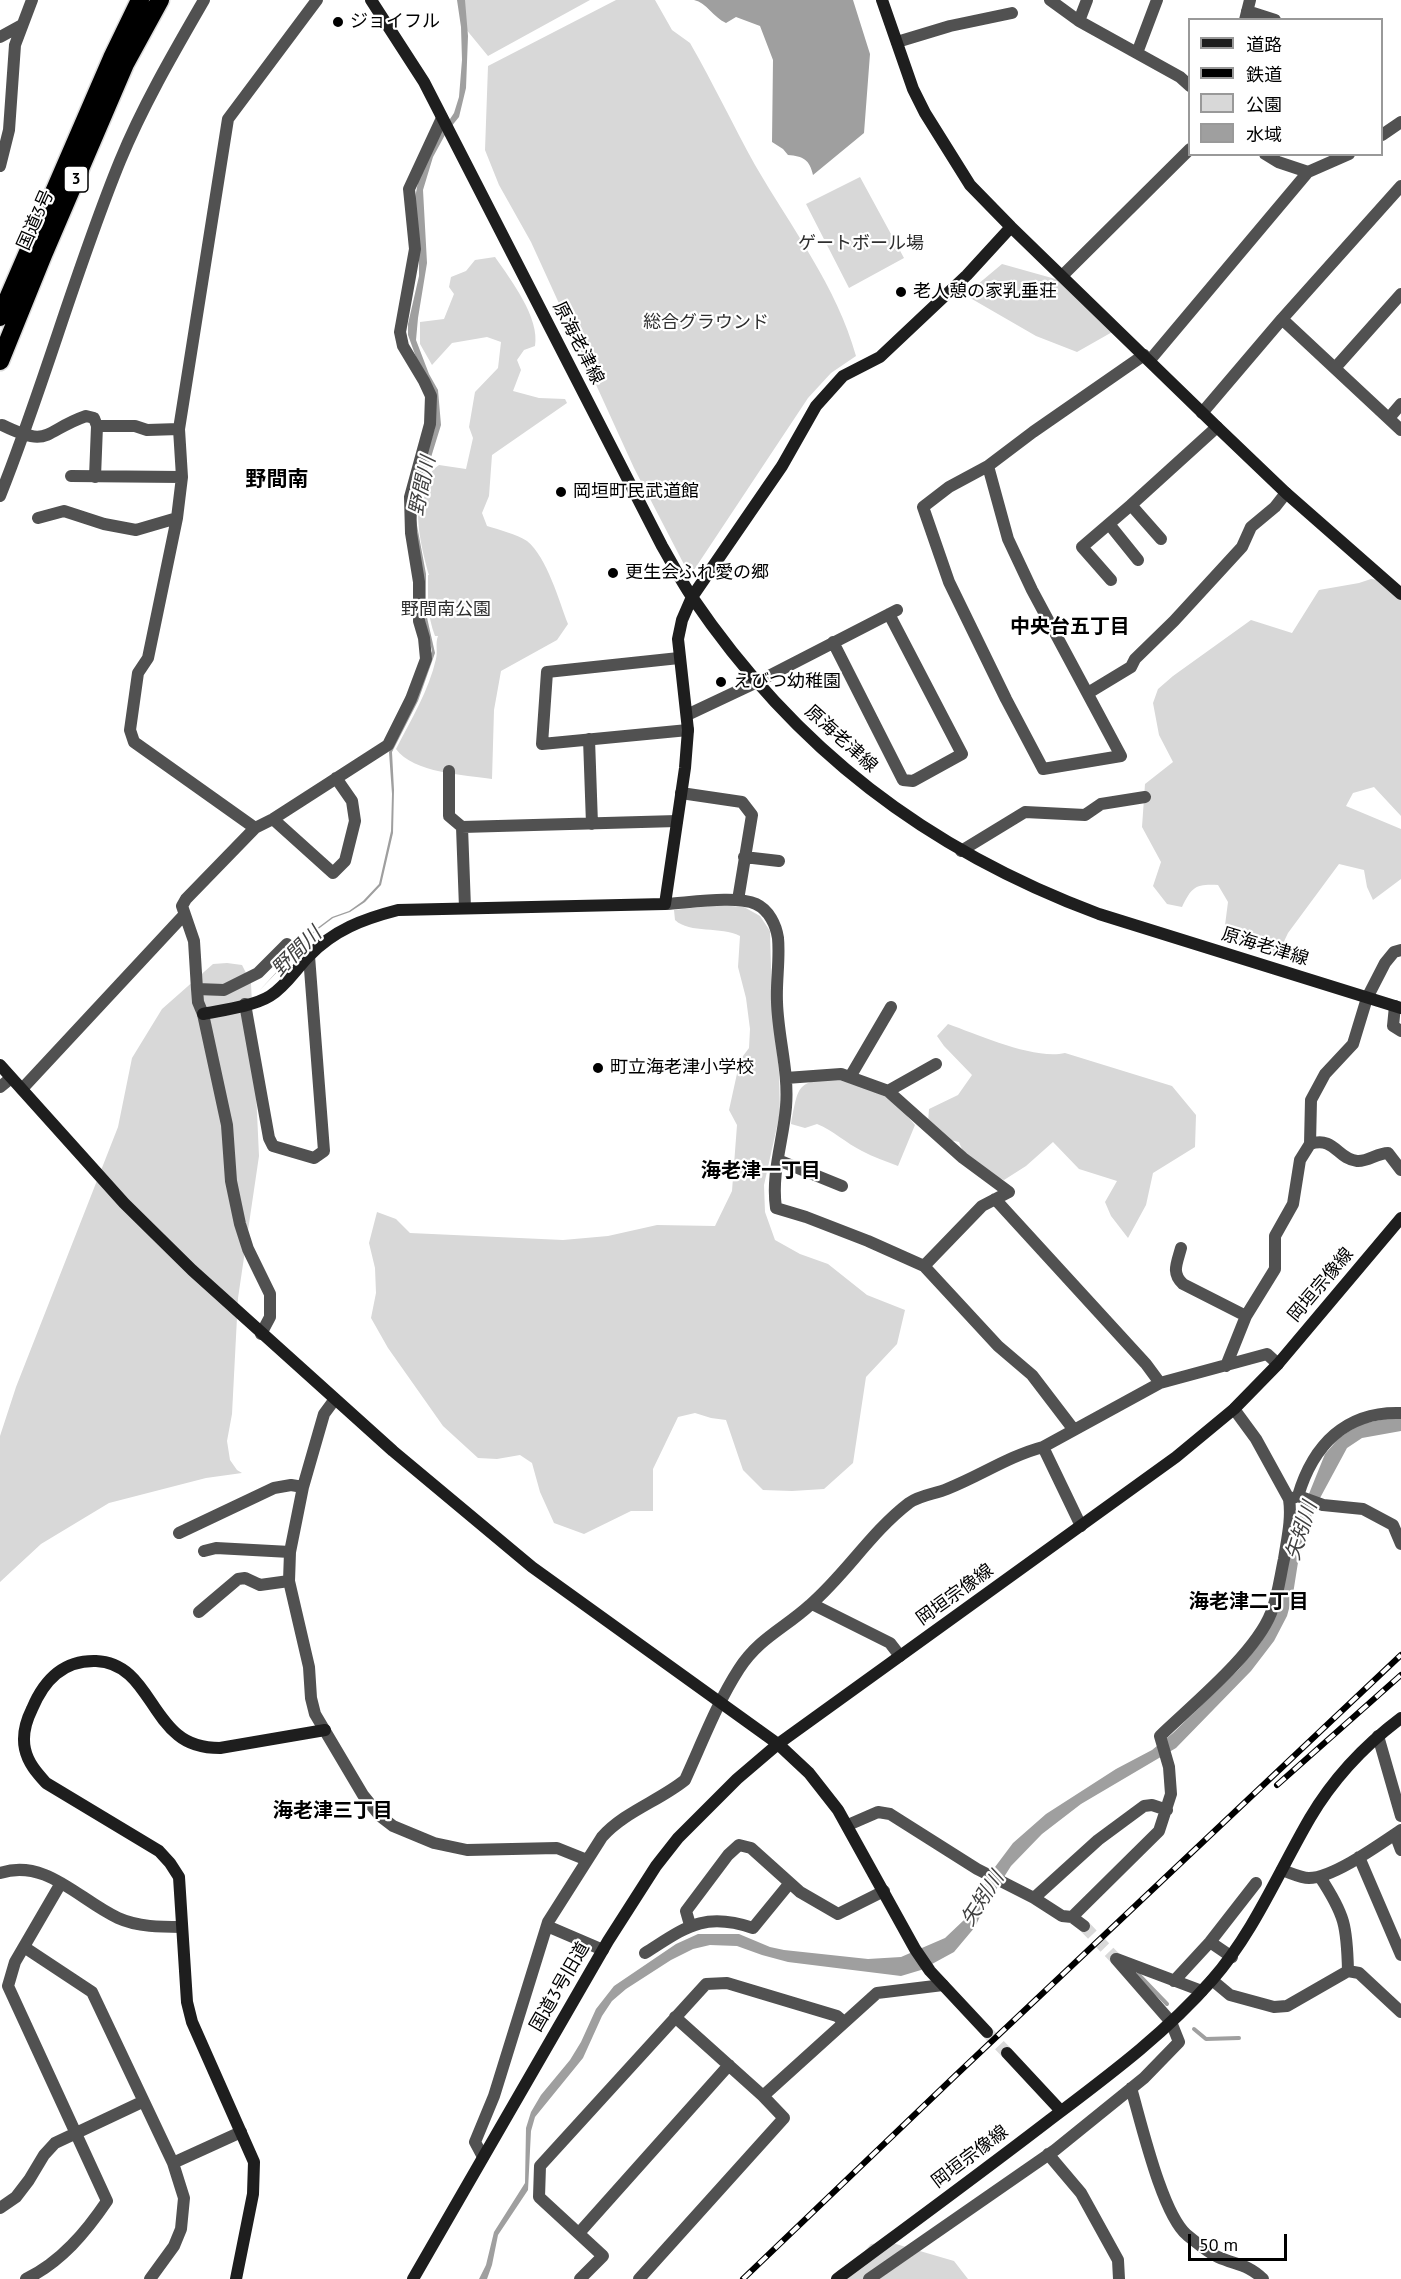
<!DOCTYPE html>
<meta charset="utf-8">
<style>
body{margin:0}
#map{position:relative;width:1401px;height:2279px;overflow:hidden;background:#fff;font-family:"PT Sans","Noto Sans JP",sans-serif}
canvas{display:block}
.legend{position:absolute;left:1188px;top:18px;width:195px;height:138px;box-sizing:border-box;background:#fff;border:2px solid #999;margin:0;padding:8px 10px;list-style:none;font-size:18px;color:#000}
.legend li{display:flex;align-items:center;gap:12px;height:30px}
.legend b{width:30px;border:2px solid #999}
.scale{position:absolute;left:1188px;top:2234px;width:99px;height:27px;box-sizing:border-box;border:3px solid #000;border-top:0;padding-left:8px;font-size:18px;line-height:21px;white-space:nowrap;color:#000;-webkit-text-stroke:4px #fff;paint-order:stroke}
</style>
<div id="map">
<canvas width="1401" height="2279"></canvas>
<ul class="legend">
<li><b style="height:8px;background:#1e1e1e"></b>道路</li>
<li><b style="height:8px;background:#000"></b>鉄道</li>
<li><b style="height:16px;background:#d8d8d8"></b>公園</li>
<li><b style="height:16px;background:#9f9f9f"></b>水域</li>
</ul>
<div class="scale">50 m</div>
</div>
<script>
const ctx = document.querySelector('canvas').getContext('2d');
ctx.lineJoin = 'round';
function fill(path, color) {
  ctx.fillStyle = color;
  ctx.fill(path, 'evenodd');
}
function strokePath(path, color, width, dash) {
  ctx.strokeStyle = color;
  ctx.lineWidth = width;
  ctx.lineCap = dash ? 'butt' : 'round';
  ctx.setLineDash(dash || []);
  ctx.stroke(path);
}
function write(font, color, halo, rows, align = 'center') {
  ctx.font = font + ' "PT Sans","Noto Sans JP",sans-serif';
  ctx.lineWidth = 4.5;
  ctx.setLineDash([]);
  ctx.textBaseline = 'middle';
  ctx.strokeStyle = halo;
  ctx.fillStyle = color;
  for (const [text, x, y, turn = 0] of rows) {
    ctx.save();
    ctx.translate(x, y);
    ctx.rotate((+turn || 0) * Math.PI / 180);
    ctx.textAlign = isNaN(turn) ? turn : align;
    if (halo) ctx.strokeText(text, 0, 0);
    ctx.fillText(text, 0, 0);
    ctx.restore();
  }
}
fill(new Path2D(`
 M 460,0 L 590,0 L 488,56 L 465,28 Z
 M 616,0 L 655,0 L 672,30 L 690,43 C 713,83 733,125 755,165 C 791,227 837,287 856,356 L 831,373 L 808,398 L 690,576 L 634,468 L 531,242 L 499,185 L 485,150 L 488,66 Z
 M 860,177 L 904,258 L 849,288 L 806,204 Z
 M 495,257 C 511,280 540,318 535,346 L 524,350 L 517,360 L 521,370 L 513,391 L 539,398 L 565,399 L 567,403 L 492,455 L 489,496 L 482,513 L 487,526 C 500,530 516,534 527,541 C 547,557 559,601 568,624 L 557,640 L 501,671 L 494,710 L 492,779 C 465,775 413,773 396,749 C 411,720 429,690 436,659 C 438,651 435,643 438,636 L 435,636 C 427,615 428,597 428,575 L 429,575 C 420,542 406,489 439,465 L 466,469 L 473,438 L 469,427 L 475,392 L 498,368 L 501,342 L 487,337 L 452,343 L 432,365 L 420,344 L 420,322 L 444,319 L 454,294 L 449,287 L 451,277 L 466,271 L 475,260 Z
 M 1002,264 L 1059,280 L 1114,331 L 1077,352 L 1036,336 L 965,295 Z
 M 1371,579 L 1385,581 L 1401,595 L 1401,816 L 1374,787 L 1353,793 L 1346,806 L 1401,829 L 1401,879 L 1373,900 L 1367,887 L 1364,870 L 1339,864 L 1288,933 L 1278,954 L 1252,946 L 1224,933 L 1228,902 L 1218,885 C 1195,884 1192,887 1182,907 L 1167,904 L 1153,886 L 1161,862 L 1142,827 L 1145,784 L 1173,762 L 1159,735 L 1153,703 L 1158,689 L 1173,676 L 1251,620 L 1292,633 L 1319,590 L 1359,583 Z
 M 718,905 L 744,907 L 760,916 L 770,931 L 772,1001 L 779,1072 L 780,1113 L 764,1185 L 765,1212 L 775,1240 L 800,1254 L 828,1264 L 867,1295 L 905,1310 L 897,1344 L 866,1377 L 853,1463 L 824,1489 L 792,1491 L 763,1490 L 743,1470 L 726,1420 L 711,1418 L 695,1413 L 678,1417 L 653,1469 L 653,1511 L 631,1511 L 584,1534 L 554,1523 L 540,1492 L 532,1463 L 520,1455 L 497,1459 L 478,1458 L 443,1426 L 388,1348 L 371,1318 L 376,1293 L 375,1268 L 369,1243 L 377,1212 L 396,1219 L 410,1233 L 563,1240 L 608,1236 L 657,1225 L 715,1226 L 732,1191 L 737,1125 L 729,1110 L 740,1060 L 749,1048 L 750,1029 L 746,998 L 738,967 L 740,936 C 721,926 690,934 675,920 L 674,910 Z
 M 227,963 L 242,965 L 251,983 L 259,1156 L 238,1298 L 232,1414 L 227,1441 L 230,1460 L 237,1470 L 242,1473 L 206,1478 L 109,1503 L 41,1544 L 0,1582 L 0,1436 L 16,1387 L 118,1127 L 132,1058 L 162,1009 L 213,964 Z
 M 948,1024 C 979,1035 1034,1060 1065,1053 L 1172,1086 L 1196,1115 L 1195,1147 L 1153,1173 L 1146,1205 L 1128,1238 L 1111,1216 L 1105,1202 L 1117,1181 L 1079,1169 L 1053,1142 L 1026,1166 L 1004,1180 C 984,1170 967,1164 959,1142 L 945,1139 L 928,1123 L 929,1109 L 958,1095 L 972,1075 L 944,1046 L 937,1036 Z
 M 840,1078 L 866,1087 L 894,1101 L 915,1125 L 898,1166 C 886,1161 873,1157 862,1151 C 846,1143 834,1131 817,1124 L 805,1128 L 791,1124 C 799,1081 798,1082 840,1078 Z
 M 889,2242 L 954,2261 L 968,2279 L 840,2279 L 871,2244 Z`), '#d8d8d8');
fill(new Path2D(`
 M 457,0 L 465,0 L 468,36 L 466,88 L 459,117 L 446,133 L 433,157 L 423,190 L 427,263 L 418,318 L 416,340 L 429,374 L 438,390 L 441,425 L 420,493 L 416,520 L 426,574 L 426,613 L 435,653 L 418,701 L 392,752 L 394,790 L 393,833 L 381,885 L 365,902 L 350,912 L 333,918 L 317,930 L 259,991 L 316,929 L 332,917 L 349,911 L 363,901 L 379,884 L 391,831 L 392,794 L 389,752 L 432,651 L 424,618 L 413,501 L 435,427 L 421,371 L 408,335 L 408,324 L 419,276 L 419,236 L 415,198 L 418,182 L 434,143 L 454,113 L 459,97 L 462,60 L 461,27 Z
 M 694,0 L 853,0 L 870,54 L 864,133 L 813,175 C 810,160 803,156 788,155 L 783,149 L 772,142 L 773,60 L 760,26 L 736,17 L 726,23 C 713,17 707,3 694,0 Z
 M 1390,1418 L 1401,1419 L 1401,1431 L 1362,1438 L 1347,1448 L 1313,1511 L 1299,1556 L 1293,1594 L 1287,1616 L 1274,1641 L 1251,1671 L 1176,1748 L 1081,1804 L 1042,1834 L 1011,1866 L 983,1910 L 975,1927 L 954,1952 L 921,1970 L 901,1976 L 788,1962 L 762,1955 L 737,1946 L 710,1945 L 693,1949 L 671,1960 L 626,1989 L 612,2001 L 602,2016 L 583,2058 L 535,2117 L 531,2131 L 528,2190 L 498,2235 L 492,2265 L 487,2279 L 479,2279 L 486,2265 L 494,2232 L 525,2183 L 526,2128 L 531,2112 L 541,2095 L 570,2060 L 581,2042 L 596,2009 L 614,1986 L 676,1944 L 698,1934 L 739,1934 L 770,1947 L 784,1950 L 868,1959 L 901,1957 L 945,1938 L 964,1920 L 995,1867 L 1013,1843 L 1046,1814 L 1116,1769 L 1152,1750 L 1173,1733 L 1239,1669 L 1261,1642 L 1270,1627 L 1296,1526 L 1325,1454 L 1340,1437 L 1361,1424 Z`), '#9f9f9f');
strokePath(new Path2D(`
 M 1138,1974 L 1167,2004
 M 1194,2029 L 1206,2039 L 1239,2038`), '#9f9f9f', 4);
strokePath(new Path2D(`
 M 1084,1926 L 1116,1959`), '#d9d9d9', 12, [12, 6]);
strokePath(new Path2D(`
 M 987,2032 L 1007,2053`), '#d9d9d9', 12, [12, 6]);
const highway = new Path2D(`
 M 0,317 L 112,58 L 140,0
 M 0,361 L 43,255 L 125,64 L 160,0`);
strokePath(highway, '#dbdbdb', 21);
strokePath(new Path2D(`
 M 1050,0 L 1079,21 L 1180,77 L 1190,86
 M 1247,11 L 1275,20
 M 1245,20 L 1250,0
 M 1079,21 L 1087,0
 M 0,37 L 22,25
 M 897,42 L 950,26 L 1012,13
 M 1137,53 L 1157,0
 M 1382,135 L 1401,122
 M 1265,154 L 1278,162 L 1308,172 L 1349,154
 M 0,166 L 9,130 L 15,45 L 32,0
 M 1062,276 L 1190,149
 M 1282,319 L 1401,430
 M 1150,360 L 1308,172
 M 1335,368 L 1401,294
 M 1202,413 L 1282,319 L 1401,186
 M 1389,418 L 1401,404
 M 2,425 C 51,449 43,431 86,416 L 94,418 L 97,426 L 135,426 L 147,430 L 179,429
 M 988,466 L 1008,539 L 1032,590 L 1121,756 L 1043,769 L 1006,699 L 949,582 L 923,507 L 949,487 L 988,466 L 1033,432 L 1144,355
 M 71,476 L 182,477
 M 95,477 L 97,426
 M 0,496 C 44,386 75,271 120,161 C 143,105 174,52 204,0
 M 1131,505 L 1161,539
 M 38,518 L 64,511 L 104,524 L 136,530 L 177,518
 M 1109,524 L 1138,560
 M 1111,580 L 1082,547 L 1131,505 L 1217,427
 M 833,642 L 903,780 L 913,781 L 962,754 L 889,614
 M 679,658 L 547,672 L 542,744 L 688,730
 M 1088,693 L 1131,667 L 1135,659 L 1174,621 L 1242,547 L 1251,527 L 1275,507 L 1286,493
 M 687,715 L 757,682 L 897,610
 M 589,739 L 592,824
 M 449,771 L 449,816 L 462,827
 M 681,793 L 742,802 L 752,815 L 738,900
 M 273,819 L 333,873 L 345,861 L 355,821 L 352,801 L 336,778
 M 255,828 L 134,742 L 130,730 L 138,673 L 148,658 L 177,518 L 182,477 L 179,429 L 228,119 L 317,0
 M 961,851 L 1025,812 L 1085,815 L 1101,804 L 1145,797
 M 744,857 L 779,861
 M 665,904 C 687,903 737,895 756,904 C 769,910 776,925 778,938 C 780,959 776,981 777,1002 C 778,1038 789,1071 786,1107 C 783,1141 771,1174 776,1208 L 806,1217 L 868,1241 L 924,1266 L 998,1346 L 1032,1375 L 1074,1430
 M 465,908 L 462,827 L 677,821
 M 197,989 L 224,990 L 258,973 L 287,944
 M 245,1004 L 269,1138 L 273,1146 L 314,1158 L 324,1151 L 309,956
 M 1395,1006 L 1393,1026 L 1401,1031
 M 850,1077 L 891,1007
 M 786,1078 L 841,1074 L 888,1091 L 936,1064
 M 0,1087 L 11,1078
 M 22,1089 L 184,915
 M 888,1091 L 963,1158 L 1009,1192 L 982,1206 L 924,1266
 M 1310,1144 C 1335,1136 1337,1159 1357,1161 C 1368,1162 1377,1153 1388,1153 L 1401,1170
 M 778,1160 L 842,1186
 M 995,1199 L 1146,1364 L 1160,1383
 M 1181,1248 C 1177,1263 1171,1273 1183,1284 L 1246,1316
 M 261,1334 L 270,1317 L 270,1294 L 248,1249 L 240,1224 L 231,1181 L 227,1125 L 203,1014 L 198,1002 L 197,989 L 194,941 L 182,906 L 186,899 L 255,828 L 273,819 L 388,745 L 411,699 L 426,659 L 424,638 L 419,621 L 419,582 L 411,533 L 410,497 L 430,424 L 431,396 L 424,381 L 403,346 L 400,332 L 415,249 L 409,189 L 442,118
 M 1226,1366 L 1246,1316 L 1275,1269 L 1275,1236 L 1293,1204 L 1300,1160 L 1310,1144 L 1311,1100 L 1325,1074 L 1353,1044 L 1367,998 L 1385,963 L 1394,952 L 1401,950
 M 335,1399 L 324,1414 L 303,1487 L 290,1552 L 289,1581 L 309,1667 L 311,1698 L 315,1714 L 363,1795 L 380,1816 L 393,1826 L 434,1843 L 467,1850 L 557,1848 L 587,1860
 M 1043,1447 L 1081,1526
 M 1298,1496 C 1313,1445 1346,1411 1401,1413
 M 1293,1498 L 1298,1496 L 1323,1505 L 1363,1509 L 1393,1525 L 1401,1544
 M 179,1533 L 274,1488 L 291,1485 L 303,1487
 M 204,1551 L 216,1548 L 290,1552
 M 812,1604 L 890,1643 L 900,1656
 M 199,1612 L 238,1579 L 245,1578 L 260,1585 L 289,1581
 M 1378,1736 L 1401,1816
 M 848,1825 L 878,1812 L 890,1814 L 977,1869 L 1034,1898 L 1062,1916 L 1072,1917 L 1084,1926
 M 1395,1834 L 1401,1850
 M 1359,1857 L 1401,1955
 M 1282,1870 C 1291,1873 1301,1878 1309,1878 C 1333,1878 1380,1844 1401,1830
 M 0,1873 C 46,1858 79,1900 118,1918 C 138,1927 161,1927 182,1927
 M 1320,1877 C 1345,1915 1347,1926 1348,1971
 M 1034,1898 L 1098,1840 L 1144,1806 L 1152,1805 L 1167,1810
 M 1072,1917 L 1159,1831 L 1171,1794 L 1169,1767 L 1160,1736 C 1192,1705 1255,1654 1271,1613 C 1278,1596 1280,1577 1284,1559 C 1287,1539 1292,1519 1289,1499 L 1256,1439 L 1234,1409
 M 690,1925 L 686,1911 L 728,1855 L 739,1845 L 751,1848 L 800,1892 L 838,1914 L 884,1891
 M 547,1926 L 603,1950
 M 1210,1942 L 1232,1957
 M 24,1947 L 92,1992 L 173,2163 L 184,2198 L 181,2229 L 174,2246 L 150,2279
 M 645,1953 C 685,1928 703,1911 753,1928 L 789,1884
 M 1117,1959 L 1202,1991
 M 1212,1980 L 1230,1995 L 1274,2007 L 1287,2006 L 1348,1971 L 1359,1973 L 1401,2012
 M 1174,1981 L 1210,1942 L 1256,1883
 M 1131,2088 C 1141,2122 1162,2214 1187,2235 C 1196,2242 1207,2252 1218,2257 C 1236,2265 1248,2264 1263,2279
 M 763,2096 L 877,1993 L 943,1985
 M 1048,2154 L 1081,2193 L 1118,2260 L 1119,2279
 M 483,2157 L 475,2142 L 494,2096 L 548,1922 L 602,1837 C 624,1812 659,1801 685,1780 C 702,1743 717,1703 739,1669 C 759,1638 785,1628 810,1605 C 846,1574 871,1532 909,1503 C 920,1495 935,1494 947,1489 C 980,1476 1009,1456 1043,1447 L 1160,1383 L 1267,1354 L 1278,1364
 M 173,2163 L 241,2132
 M 0,2208 L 16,2197 L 29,2180 L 44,2155 L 55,2143 L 142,2102
 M 579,2233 L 729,2065
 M 26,2279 C 61,2262 86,2232 107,2201 L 8,1986 L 15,1962 L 61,1883
 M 580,2279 L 603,2256 L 539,2197 L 540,2166 L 706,1984 L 727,1983 L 837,2016 L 844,2022
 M 639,2279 L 784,2118 L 763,2096 L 675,2017
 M 869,2279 L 1055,2150 L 1144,2078 L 1179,2042 L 1171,2022 L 1116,1959`), '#515151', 12);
strokePath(new Path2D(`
 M 371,0 L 424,82 L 662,546 C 672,563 681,581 692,597 C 795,749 927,850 1099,914 L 1401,1008
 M 882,0 L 913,89 L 925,113 L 970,185 L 1011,227 L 1217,427 L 1286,493 L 1401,594
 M 203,1014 C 223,1010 254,1006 270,996 C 286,986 296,969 309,956 C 334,930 363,919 398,910 L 665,904 L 685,768 L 688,730 L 678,639 L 682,620 L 692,597 L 782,466 L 816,406 L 843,376 L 880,357 L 967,275 L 1011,227
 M 0,1065 L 124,1203 L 192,1270 L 393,1451 L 532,1567 L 778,1744 L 809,1773 L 838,1810 L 915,1949 L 930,1971 L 987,2032
 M 1007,2053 L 1061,2111
 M 236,2279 L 253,2194 L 254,2162 L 192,2022 L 187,2002 L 179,1877 L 170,1863 L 159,1851 L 46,1783 C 37,1773 28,1763 25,1749 C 22,1735 26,1721 32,1709 C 44,1680 63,1660 96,1661 C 141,1663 148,1711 178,1735 C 190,1745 205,1748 220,1748 L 325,1730
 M 413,2279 L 608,1941 L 656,1866 L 678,1838 L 737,1779 L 778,1744 L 1176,1457 L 1234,1409 L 1278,1364 L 1401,1218
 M 837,2279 C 907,2227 978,2175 1047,2122 C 1105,2078 1164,2035 1212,1980 C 1254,1932 1278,1873 1310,1818 C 1333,1779 1365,1745 1401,1718`), '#1e1e1e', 12);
strokePath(highway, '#000', 18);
const rail = new Path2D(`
 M 1277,1785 L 1401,1675
 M 743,2279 L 955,2076 L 1401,1655`);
strokePath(rail, '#000', 6);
strokePath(rail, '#fff', 4, [11]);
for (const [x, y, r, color] of [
 [338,22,6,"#000"],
 [901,292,6,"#000"],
 [561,492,6,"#000"],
 [613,573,6,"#000"],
 [721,682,6,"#000"],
 [598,1068,6,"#000"]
]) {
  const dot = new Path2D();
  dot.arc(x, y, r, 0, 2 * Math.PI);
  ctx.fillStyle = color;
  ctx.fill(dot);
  strokePath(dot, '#fff', 2);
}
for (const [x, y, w] of [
 [76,179,24]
]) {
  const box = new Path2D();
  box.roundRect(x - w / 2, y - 13, w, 26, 4.5);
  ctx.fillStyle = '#fff';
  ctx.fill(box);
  strokePath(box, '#000', 1.5);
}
write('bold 16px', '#000', null, [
 ["3",76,179]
]);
write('18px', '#000', '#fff', [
 ["ジョイフル",350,22],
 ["老人憩の家乳垂荘",913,292],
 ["岡垣町民武道館",573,492],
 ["更生会ふれ愛の郷",625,573],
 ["えびつ幼稚園",733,682],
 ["町立海老津小学校",610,1068]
], 'left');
write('18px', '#000', '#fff', [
 ["国道3号",36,220,-66],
 ["原海老津線",578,343,63],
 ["原海老津線",841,739,42],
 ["原海老津線",1265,947,17],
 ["岡垣宗像線",1321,1285,-50],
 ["岡垣宗像線",955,1595,-36],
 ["国道3号旧道",560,1987,-60],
 ["岡垣宗像線",970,2157,-37]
]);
write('18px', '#2f2f2f', '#fff', [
 ["ゲートボール場",861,244],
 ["総合グラウンド",706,323],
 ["野間南公園",446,610]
]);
write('italic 20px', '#404040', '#fff', [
 ["野間川",423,486,-78],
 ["野間川",297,952,-45],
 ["矢矧川",1302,1531,-72],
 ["矢矧川",983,1899,-57]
]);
write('bold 20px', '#000', '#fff', [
 ["中央台五丁目",1070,627],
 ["海老津一丁目",761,1171],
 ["海老津二丁目",1249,1602],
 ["海老津三丁目",333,1811]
]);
write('bold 21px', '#000', '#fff', [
 ["野間南",277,480]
]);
</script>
